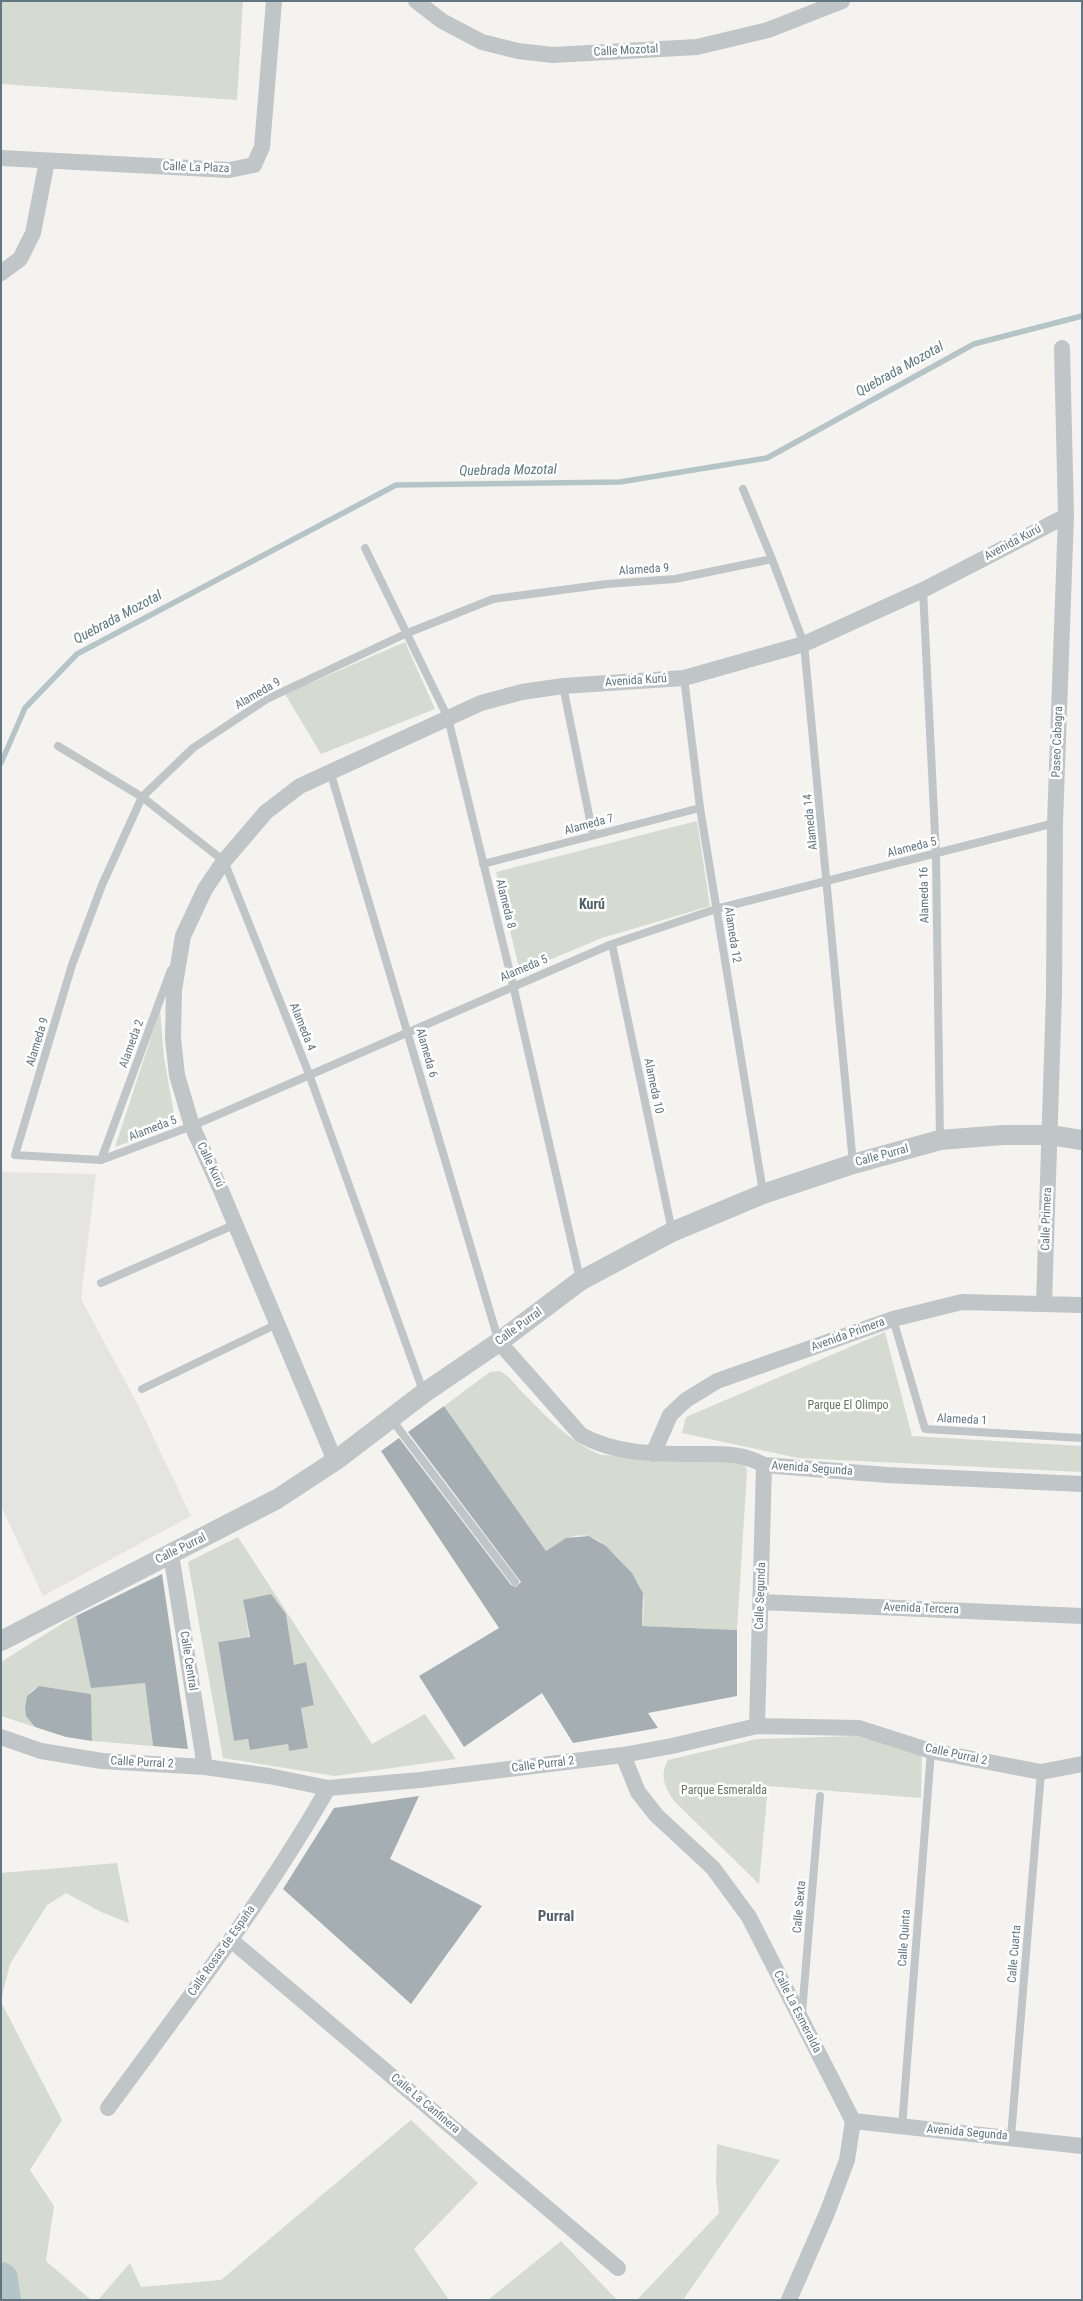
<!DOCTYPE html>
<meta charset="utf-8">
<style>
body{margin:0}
#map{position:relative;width:1083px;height:2301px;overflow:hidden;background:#f4f3ef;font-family:"Roboto Condensed",sans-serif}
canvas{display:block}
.frame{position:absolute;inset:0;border:2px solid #627681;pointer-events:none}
</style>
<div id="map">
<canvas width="1083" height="2301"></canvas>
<div class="frame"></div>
</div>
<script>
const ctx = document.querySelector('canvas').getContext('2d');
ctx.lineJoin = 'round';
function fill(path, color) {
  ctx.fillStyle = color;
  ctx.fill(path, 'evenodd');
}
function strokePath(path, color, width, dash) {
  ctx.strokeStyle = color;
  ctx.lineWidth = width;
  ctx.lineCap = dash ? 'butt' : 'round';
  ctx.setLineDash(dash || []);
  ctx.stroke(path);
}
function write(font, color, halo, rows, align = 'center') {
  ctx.font = font + ' "Roboto Condensed",sans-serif';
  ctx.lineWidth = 5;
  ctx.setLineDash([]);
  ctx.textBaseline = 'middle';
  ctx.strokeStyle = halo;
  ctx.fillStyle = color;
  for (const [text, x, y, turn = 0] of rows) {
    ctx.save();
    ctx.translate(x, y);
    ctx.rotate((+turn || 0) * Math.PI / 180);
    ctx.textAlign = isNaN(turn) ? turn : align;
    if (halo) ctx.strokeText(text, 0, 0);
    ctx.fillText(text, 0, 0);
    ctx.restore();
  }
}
fill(new Path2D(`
 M 1,1172 L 96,1174 L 81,1299 L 137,1403 L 191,1516 L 43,1596 L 1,1506 Z`), '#e4e5e3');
fill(new Path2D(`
 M 1,1 L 243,1 L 237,100 L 1,84 Z
 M 405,642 L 435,709 L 321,754 L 285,694 Z
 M 697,821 L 710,906 L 602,938 L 520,972 L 496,872 Z
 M 160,1010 L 164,1057 L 176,1126 L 115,1147 Z
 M 885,1332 L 912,1436 L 1082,1446 L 1082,1472 L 798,1458 L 682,1433 L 686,1417 Z
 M 499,1371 C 510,1375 516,1387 525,1395 C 548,1418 571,1443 601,1455 L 737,1460 L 745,1465 L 747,1471 L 737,1630 L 642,1626 C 643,1616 645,1605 643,1595 C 640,1579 605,1540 589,1536 C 572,1532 558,1543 546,1551 L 444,1406 L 490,1372 Z
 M 238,1537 L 372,1744 L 425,1714 L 456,1759 L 335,1776 L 223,1758 L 188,1562 ZM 243,1600 L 286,1614 L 294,1665 L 306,1662 L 314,1704 L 301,1708 L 308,1748 L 289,1751 L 288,1744 L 250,1750 L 248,1739 L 234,1741 L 218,1642 L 249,1637 Z
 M 76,1615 L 91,1687 L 145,1683 L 153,1746 L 92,1741 L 90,1694 L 39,1686 C 20,1696 23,1712 35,1727 L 1,1716 L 1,1662 Z
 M 857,1736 L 922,1752 L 921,1798 L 768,1786 L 759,1884 L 675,1802 C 665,1788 659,1776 668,1760 L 757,1739 Z
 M 117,1863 L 129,1923 L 101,1912 L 66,1893 L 47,1905 L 10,1964 L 1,2000 L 1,1873 Z
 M 1,2002 L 62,2120 L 30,2170 L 54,2206 L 46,2261 L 91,2300 L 1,2300 Z
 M 411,2120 L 478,2183 L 414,2249 L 449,2300 L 98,2300 L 130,2263 L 141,2287 L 221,2280 Z
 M 717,2144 L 780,2160 L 683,2300 L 637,2300 L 719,2213 L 716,2181 Z
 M 561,2241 L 617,2300 L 462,2300 L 489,2299 Z`), '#d5dbd0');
strokePath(new Path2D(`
 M 1,763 L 25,708 L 77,654 L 396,485 L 620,482 L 767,458 L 974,344 L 1082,316`), '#b5c4c6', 5.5);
strokePath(new Path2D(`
 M 1,2279 L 4,2300`), '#b5c4c6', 34);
fill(new Path2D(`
 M 444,1406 L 546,1551 L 566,1538 L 589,1536 L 606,1546 L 632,1573 L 643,1593 L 642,1626 L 737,1630 L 737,1696 L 648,1713 L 658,1728 L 573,1743 L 542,1693 L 464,1747 L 419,1676 L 499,1628 L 381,1451 L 399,1438 L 511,1585 L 516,1587 L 521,1582 L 408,1432 Z
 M 162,1574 L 188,1749 L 153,1746 L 145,1683 L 91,1688 L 76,1616 Z
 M 271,1594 L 286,1614 L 294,1665 L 306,1662 L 314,1705 L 301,1708 L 308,1748 L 289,1751 L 288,1744 L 250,1750 L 248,1739 L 234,1741 L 218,1642 L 250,1637 L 243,1600 Z
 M 39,1686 L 91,1694 L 92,1741 L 66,1737 L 35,1727 L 26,1716 L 25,1707 L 27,1696 Z
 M 419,1796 L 390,1859 L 482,1906 L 411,2004 L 283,1889 L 334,1808 Z`), '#a5afb3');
strokePath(new Path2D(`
 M 743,489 L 772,559 L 804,644 L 853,1164
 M 365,548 L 448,718 L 513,985 L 580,1279
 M 772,559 L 675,579 L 607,584 L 493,599 L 405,634 L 267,699 L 193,748 L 142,797 L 102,885 L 72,965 L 15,1155 L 101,1160 L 192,1126 L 612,944 L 716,909 L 1055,823
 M 923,590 L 936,854 L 940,1140
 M 684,678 L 700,808 L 763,1192
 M 563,686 L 593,835
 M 58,746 L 142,797 L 224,861 L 309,1074 L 423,1391
 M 330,771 L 498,1339
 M 483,864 L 700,808
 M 612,944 L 672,1231
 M 101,1160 L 171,970
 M 101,1283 L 236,1224
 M 893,1319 L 925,1429 L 1082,1438
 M 142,1389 L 277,1324
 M 392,1420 L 515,1582
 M 802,2013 L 820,1796
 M 902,2127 L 931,1751
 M 1011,2137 L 1041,1772`), '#c0c5c7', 8);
strokePath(new Path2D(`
 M 416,1 L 442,21 L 482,42 L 518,51 L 553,55 L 697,47 L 768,30 L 842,1
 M 1,158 L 229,170 L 254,165 L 262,147 L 274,1
 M 1,273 L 20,259 L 33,233 L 47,161
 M 1044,1303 L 1054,994 L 1055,823 L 1066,516 L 1062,348
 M 499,1342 L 581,1435 C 615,1454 655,1454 693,1454 C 719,1454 741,1452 764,1465 L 887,1475 L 1082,1484
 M 653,1454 L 670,1415 L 686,1400 L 717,1381 L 893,1319 L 962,1302 L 1082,1305
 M 335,1461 L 220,1188 L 192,1126 L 177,1075 L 173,1039 L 174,990 L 183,936 L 205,889 L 224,861 L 266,812 L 300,786 L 481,703 L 522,692 L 563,686 L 684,678 L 804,644 L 923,590 L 1066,516
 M 171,1554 L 205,1767
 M 761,1602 L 1082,1616
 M 757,1726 L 764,1465
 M 1,1737 L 41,1751 L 102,1761 L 205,1767 L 269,1776 L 328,1788 L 420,1780 L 623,1755 L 672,1746 L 757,1726 L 859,1728 L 931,1751 L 1041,1772 L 1082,1764
 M 623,1755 L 638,1792 L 656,1815 L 713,1868 L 749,1917 L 853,2121 L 847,2160 L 827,2213 L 789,2300
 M 231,1940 L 618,2268
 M 108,2108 C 184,2004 264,1901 328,1788
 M 853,2121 L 1082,2146`), '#c0c5c7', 16);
strokePath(new Path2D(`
 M 1,1641 L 277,1499 L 335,1461 L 424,1393 L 499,1342 L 580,1281 L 672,1232 L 763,1194 L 853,1164 L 940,1140 L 1003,1135 L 1050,1135 L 1082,1140`), '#c0c5c7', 20);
write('12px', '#627681', '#fff', [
 ["Calle Mozotal",626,51,-3],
 ["Calle La Plaza",196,168,2],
 ["Avenida Kurú",1013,543,-28],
 ["Alameda 9",644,570,-4],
 ["Avenida Kurú",636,681,-4],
 ["Alameda 9",258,694,-30],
 ["Paseo Cabagra",1058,742,-88],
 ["Alameda 14",811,822,-96],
 ["Alameda 7",589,825,-15],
 ["Alameda 5",912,848,-14],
 ["Alameda 16",925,895,-91],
 ["Alameda 8",505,904,76],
 ["Alameda 12",732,935,81],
 ["Alameda 5",524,969,-23],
 ["Alameda 4",302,1027,68],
 ["Alameda 9",38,1042,-73],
 ["Alameda 2",132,1044,-70],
 ["Alameda 6",426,1053,74],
 ["Alameda 10",653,1086,78],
 ["Alameda 5",153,1129,-21],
 ["Calle Purral",882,1156,-15],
 ["Calle Kurú",210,1165,65],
 ["Calle Primera",1047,1219,-88],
 ["Calle Purral",519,1327,-36],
 ["Avenida Primera",848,1335,-20],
 ["Alameda 1",962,1420,3],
 ["Avenida Segunda",812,1469,4],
 ["Calle Purral",181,1549,-26],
 ["Calle Segunda",761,1596,-88],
 ["Avenida Tercera",921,1609,2],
 ["Calle Central",188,1661,81],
 ["Calle Purral 2",956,1755,12],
 ["Calle Purral 2",142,1763,3],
 ["Calle Purral 2",543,1765,-7],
 ["Calle Sexta",800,1907,-85],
 ["Calle Quinta",905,1938,-86],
 ["Calle Rosas de España",222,1951,-55],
 ["Calle Cuarta",1015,1954,-85],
 ["Calle La Esmeralda",797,2012,63],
 ["Calle La Canfinera",425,2104,40],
 ["Avenida Segunda",967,2133,5]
]);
write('12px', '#687861', '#fff', [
 ["Parque El Olimpo",848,1406],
 ["Parque Esmeralda",724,1791]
]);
write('italic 14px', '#5d7a7f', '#fff', [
 ["Quebrada Mozotal",900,370,-29],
 ["Quebrada Mozotal",508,471,-1],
 ["Quebrada Mozotal",118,618,-28]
]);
write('bold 14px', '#505f66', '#fff', [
 ["Kurú",592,905]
]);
write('bold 15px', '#505f66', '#fff', [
 ["Purral",556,1917]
]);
</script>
